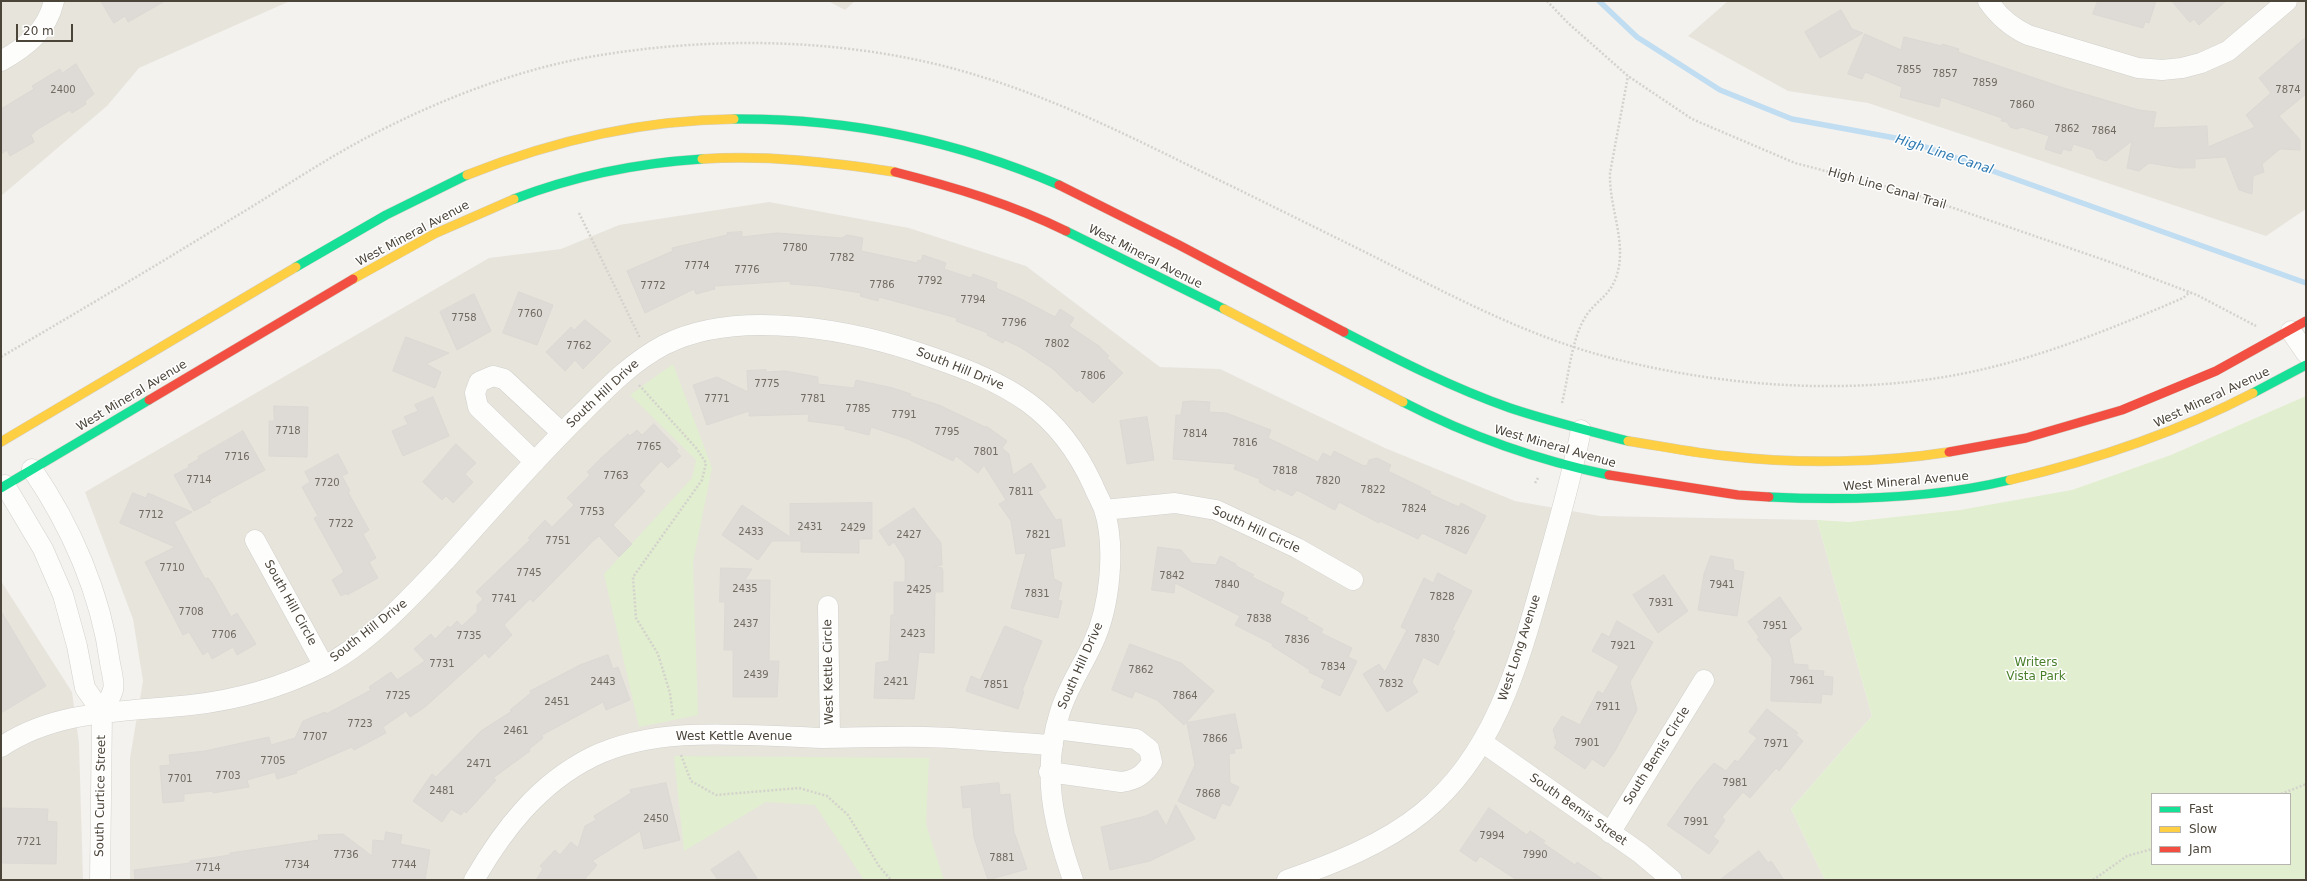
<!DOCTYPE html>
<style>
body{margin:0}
#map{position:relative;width:2307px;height:881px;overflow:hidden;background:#f4f2ee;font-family:"DejaVu Sans",sans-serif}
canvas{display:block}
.frame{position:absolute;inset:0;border:2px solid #4b4439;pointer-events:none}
.legend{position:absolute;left:2151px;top:793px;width:140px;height:72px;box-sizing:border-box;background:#fff;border:1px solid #b7b4b0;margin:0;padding:5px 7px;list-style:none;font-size:12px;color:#4b4439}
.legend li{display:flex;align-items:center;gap:8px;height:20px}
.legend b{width:20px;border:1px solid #b7b4b0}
.scale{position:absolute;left:16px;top:24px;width:57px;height:18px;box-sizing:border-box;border:2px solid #4b4439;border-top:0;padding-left:5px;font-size:12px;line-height:14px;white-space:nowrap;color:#4b4439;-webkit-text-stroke:3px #fff;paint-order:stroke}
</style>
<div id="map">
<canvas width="2307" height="881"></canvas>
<div class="frame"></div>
<ul class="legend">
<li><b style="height:5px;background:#16e098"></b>Fast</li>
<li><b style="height:5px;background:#ffcf43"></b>Slow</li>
<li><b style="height:5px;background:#f24e42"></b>Jam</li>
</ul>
<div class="scale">20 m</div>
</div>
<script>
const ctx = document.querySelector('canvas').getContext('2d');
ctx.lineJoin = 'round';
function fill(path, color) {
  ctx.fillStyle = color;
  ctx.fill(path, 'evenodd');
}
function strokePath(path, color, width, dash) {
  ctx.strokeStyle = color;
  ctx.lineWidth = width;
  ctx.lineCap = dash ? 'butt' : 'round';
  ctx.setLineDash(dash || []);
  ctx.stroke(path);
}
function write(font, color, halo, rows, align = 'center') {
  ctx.font = font + ' "DejaVu Sans",sans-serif';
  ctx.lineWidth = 3;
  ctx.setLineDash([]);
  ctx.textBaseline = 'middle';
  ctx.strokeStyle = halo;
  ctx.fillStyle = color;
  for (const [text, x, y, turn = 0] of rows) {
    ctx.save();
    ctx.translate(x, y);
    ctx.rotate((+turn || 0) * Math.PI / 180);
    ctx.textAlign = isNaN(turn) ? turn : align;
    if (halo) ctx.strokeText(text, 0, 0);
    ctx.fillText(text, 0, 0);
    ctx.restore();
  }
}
fill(new Path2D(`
 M 1,1 L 290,1 L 139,68 L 107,106 L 1,196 Z
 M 828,1 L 855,1 L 845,10 Z
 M 1728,1 L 2306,1 L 2306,209 L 2266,236 L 1868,103 L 1788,91 L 1688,36 Z
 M 769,202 L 909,228 L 1026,266 L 1160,367 L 1220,369 L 1385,448 L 1515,501 L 1600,516 L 1817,520 L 1872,716 L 1791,809 L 1825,880 L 130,880 L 130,758 L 143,681 L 133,619 L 85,492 L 489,258 L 561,249 L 619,225 Z
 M 1,581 L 72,692 L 79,743 L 83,880 L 1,880 Z`), '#e7e4dc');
fill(new Path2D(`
 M 673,364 L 712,468 L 693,562 L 698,715 L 639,727 L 604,574 L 692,478 L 696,460 L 630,395 Z
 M 2306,396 L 2306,880 L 1825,880 L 1791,809 L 1872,716 L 1817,520 L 1849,522 L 1960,510 L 2072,490 L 2171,455 ZM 2152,794 L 2290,794 L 2290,864 L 2152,864 Z
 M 674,756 L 929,758 L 926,824 L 944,880 L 864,880 L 815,805 L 766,802 L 684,851 Z`), '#e1eecf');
strokePath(new Path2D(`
 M 1599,1 L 1637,37 L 1720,90 L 1792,119 L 1906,140 L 2306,283`), '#c0ddf1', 5.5);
const building = new Path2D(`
 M 101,1 L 165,1 L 128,22 L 125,16 L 114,23 Z
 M 2098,1 L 2156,1 L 2149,23 L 2145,22 L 2143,28 L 2093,14 Z
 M 2172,1 L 2226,1 L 2199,25 L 2194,19 L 2190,22 Z
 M 1841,10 L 1852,29 L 1863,33 L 1820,58 L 1805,32 Z
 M 1865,34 L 1901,50 L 1904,37 L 1942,46 L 1942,44 L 1959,49 L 1958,52 L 2064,88 L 2139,110 L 2156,112 L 2153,128 L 2207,126 L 2208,147 L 2255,127 L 2246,115 L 2271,93 L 2259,78 L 2306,37 L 2306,94 L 2279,116 L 2300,140 L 2300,150 L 2280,149 L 2262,164 L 2264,172 L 2253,176 L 2252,194 L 2239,190 L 2226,157 L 2195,159 L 2195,168 L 2179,168 L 2149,163 L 2139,171 L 2127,168 L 2132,141 L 2106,161 L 2097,158 L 2093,150 L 2073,144 L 2071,151 L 2063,149 L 2061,154 L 2045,149 L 2049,136 L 2022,127 L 2017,129 L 2010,127 L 2007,122 L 2001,121 L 2002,118 L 1941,97 L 1939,107 L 1900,97 L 1902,87 L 1865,72 L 1862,79 L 1848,74 Z
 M 76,64 L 94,94 L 85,101 L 86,104 L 72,113 L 70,110 L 38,129 L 31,135 L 34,142 L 10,156 L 7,150 L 1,154 L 1,109 L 34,89 L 32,86 L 60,69 L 62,73 Z
 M 742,232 L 742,237 L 777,233 L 842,238 L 847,235 L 863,238 L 861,251 L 917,263 L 918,260 L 921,261 L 923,255 L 946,263 L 944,269 L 971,278 L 973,274 L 997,283 L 996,288 L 1019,298 L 1055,317 L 1060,309 L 1074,318 L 1069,326 L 1099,346 L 1109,356 L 1107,358 L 1123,373 L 1093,403 L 1079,390 L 1077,392 L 1053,369 L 1020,347 L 1005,340 L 1003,343 L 987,335 L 988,333 L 956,321 L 957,318 L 879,297 L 878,301 L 860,296 L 861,293 L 818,286 L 790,284 L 790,281 L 714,286 L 715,289 L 696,294 L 694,289 L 645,313 L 627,271 L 673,251 L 672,248 L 727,235 L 727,233 Z
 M 519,292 L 553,305 L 537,345 L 503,333 Z
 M 474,294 L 491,331 L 457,350 L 440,312 Z
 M 585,320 L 611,341 L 583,369 L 575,360 L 565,371 L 546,352 L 571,327 L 574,330 Z
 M 406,337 L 449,353 L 426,364 L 441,372 L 435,388 L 393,371 Z
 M 766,370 L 766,372 L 785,371 L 818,377 L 818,384 L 854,388 L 856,380 L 893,388 L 911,394 L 910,396 L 939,405 L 985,427 L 986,426 L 1007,441 L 1002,448 L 1009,454 L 1013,475 L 1031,463 L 1046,487 L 1038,492 L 1056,520 L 1061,519 L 1065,546 L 1050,549 L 1054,579 L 1062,583 L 1058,600 L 1062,601 L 1058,618 L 1011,608 L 1026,553 L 1016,554 L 1011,521 L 999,504 L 1006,500 L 984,465 L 978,473 L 956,456 L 953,461 L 908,439 L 871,427 L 869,435 L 845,429 L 845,426 L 808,421 L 809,414 L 749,416 L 749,411 L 707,425 L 693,385 L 717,377 L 748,392 L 747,371 Z
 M 433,397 L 449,436 L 403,456 L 392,431 L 408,424 L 404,417 L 418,411 L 415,405 Z
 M 1193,401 L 1210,402 L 1209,412 L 1226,413 L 1271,430 L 1268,438 L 1318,462 L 1323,453 L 1331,457 L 1334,451 L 1364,466 L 1365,465 L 1367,466 L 1369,460 L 1377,458 L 1391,465 L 1388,471 L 1431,492 L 1430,494 L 1459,507 L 1461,503 L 1486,516 L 1466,554 L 1422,533 L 1418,539 L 1380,521 L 1379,523 L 1339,502 L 1335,510 L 1297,490 L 1292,496 L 1276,488 L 1275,491 L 1259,482 L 1260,479 L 1234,469 L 1236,464 L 1173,459 L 1176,415 L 1181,415 L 1183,402 Z
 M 274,406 L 308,407 L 307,457 L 269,456 L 269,421 L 274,421 Z
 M 1147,417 L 1154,460 L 1127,464 L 1120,421 Z
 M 654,424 L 678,449 L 676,451 L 681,456 L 668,468 L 661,461 L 639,485 L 645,491 L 613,525 L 632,544 L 619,557 L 599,536 L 593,541 L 533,602 L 530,599 L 504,625 L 512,635 L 489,658 L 485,653 L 425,707 L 410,717 L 406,711 L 383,727 L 386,733 L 354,750 L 352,747 L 296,771 L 297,773 L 277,779 L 275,772 L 247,780 L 249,787 L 213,793 L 213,791 L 184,794 L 184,801 L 163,803 L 160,766 L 170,765 L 169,755 L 205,751 L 269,737 L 271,745 L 295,738 L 303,721 L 325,712 L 326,714 L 371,690 L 369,687 L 391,672 L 397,680 L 425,661 L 414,649 L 431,634 L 435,639 L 448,626 L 450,628 L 457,621 L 462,626 L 477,612 L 477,605 L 483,599 L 476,592 L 530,540 L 528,538 L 545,520 L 552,527 L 574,505 L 567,498 L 590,475 L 587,472 L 601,458 L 628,434 L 630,436 L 637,430 L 642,435 Z
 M 243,431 L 265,470 L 209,500 L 211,502 L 194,511 L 174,475 L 189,467 L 188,465 L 199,459 L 198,457 Z
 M 456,444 L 476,463 L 465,474 L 473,482 L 453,503 L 446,496 L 442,500 L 423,482 Z
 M 338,454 L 348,473 L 342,476 L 350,491 L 348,492 L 369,530 L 363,534 L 376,558 L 369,562 L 378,578 L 347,595 L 347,593 L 341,596 L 332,580 L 344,572 L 314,518 L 318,516 L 302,487 L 310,482 L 305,472 Z
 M 133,493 L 146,498 L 148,493 L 192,512 L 174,522 L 205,579 L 208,578 L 212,583 L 231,617 L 237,613 L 256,644 L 237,655 L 233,647 L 212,659 L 208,651 L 203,655 L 189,632 L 183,635 L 145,562 L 175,547 L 120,523 Z
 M 872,503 L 872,539 L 859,539 L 859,553 L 801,552 L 801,541 L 772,541 L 758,560 L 722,535 L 742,505 L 790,537 L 790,504 Z
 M 914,508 L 941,543 L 942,565 L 933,566 L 942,568 L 943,571 L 943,592 L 935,592 L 934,653 L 919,652 L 914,699 L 874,698 L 876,663 L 889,661 L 891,615 L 894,615 L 894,582 L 905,582 L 905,559 L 894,542 L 889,546 L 879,531 Z
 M 1158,547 L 1181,550 L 1192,563 L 1216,565 L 1220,556 L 1236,564 L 1236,566 L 1254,575 L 1252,577 L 1284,593 L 1280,603 L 1308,618 L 1307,620 L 1323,629 L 1321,633 L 1352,648 L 1348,657 L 1357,661 L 1340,696 L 1321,687 L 1325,680 L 1309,672 L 1310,670 L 1272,646 L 1273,644 L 1235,625 L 1240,616 L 1175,583 L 1174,593 L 1152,590 Z
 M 1711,556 L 1733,560 L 1734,570 L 1744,572 L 1737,616 L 1698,610 L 1704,574 Z
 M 721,568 L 752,569 L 745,580 L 770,580 L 769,661 L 779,661 L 777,697 L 733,697 L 733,650 L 724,650 L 725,602 L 720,602 Z
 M 1438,573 L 1472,591 L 1452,630 L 1455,631 L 1438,665 L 1423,657 L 1412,682 L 1418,692 L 1387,712 L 1363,674 L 1379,664 L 1385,672 L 1407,630 L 1401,627 L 1424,578 L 1433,583 Z
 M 1664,575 L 1688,611 L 1658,633 L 1633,595 Z
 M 1780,597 L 1802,629 L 1789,639 L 1794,664 L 1808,665 L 1808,670 L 1824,671 L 1823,676 L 1833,677 L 1832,695 L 1822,694 L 1821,703 L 1771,701 L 1772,658 L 1757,639 L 1759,637 L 1748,622 Z
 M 1,611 L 46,686 L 1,713 Z
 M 1617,621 L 1653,642 L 1630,682 L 1637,710 L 1615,751 L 1604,767 L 1592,759 L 1585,769 L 1554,748 L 1557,743 L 1553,730 L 1562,716 L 1580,725 L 1598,691 L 1603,694 L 1619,666 L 1592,651 L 1602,633 L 1609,637 Z
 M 1005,626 L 1042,641 L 1022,691 L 1024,691 L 1018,709 L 966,691 L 971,676 L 980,680 Z
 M 1130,644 L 1181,663 L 1214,691 L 1184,725 L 1157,700 L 1135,691 L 1132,698 L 1112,690 Z
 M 608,655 L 613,669 L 618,667 L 630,700 L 606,710 L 603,702 L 542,735 L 543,738 L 529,749 L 530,751 L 493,778 L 496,780 L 466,813 L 464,811 L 461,815 L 451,809 L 442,822 L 413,801 L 432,774 L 436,777 L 481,731 L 512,711 L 510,710 L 531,693 L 530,691 L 580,665 Z
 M 1767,709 L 1798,733 L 1796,735 L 1803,741 L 1779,771 L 1776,768 L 1750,798 L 1743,792 L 1722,817 L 1725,820 L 1713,837 L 1719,841 L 1709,854 L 1667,825 L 1696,784 L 1714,763 L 1726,771 L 1735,760 L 1738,762 L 1757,738 L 1749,732 Z
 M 1235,714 L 1242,748 L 1234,749 L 1235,753 L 1229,754 L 1230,783 L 1239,787 L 1230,806 L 1222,803 L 1215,819 L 1178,801 L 1195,765 L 1187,723 Z
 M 666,783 L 680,840 L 644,849 L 640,831 L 592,861 L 597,865 L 584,880 L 536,880 L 543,869 L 540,866 L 555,850 L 560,855 L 571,842 L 578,848 L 585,826 L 596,820 L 594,816 L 631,793 L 630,790 Z
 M 999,783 L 1000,795 L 1010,794 L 1014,832 L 1027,869 L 988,880 L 974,838 L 971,807 L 963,808 L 961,787 Z
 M 1176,805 L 1195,839 L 1150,861 L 1110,870 L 1101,827 L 1146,816 L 1157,810 L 1166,826 Z
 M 1,808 L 48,809 L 47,821 L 57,822 L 56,864 L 1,863 Z
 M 1489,808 L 1527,835 L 1530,831 L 1545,841 L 1543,843 L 1575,865 L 1577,862 L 1604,880 L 1517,880 L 1480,856 L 1476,862 L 1460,851 Z
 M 386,832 L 402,835 L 400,844 L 430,850 L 425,880 L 135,880 L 134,870 L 190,863 L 190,861 L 230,855 L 230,853 L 319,840 L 318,835 L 343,834 L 372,856 L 373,840 L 384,841 Z
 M 739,851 L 758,880 L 718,880 L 711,870 Z
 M 1759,851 L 1768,863 L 1771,861 L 1784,880 L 1720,880 Z`);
fill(building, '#dedbd6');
strokePath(building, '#dcd9d4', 1);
const street = new Path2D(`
 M 1988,1 C 1999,17 2011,27 2028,35 L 2138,68 L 2162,70 L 2182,68 L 2201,63 L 2228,51 L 2287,1
 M 1,61 C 26,47 47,31 54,1
 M 2291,331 L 2306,353
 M 535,462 L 478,407 L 475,393 L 479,382 L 493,376 L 504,379 L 562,433
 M 32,469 C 71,526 101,594 110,663 C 111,670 115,682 113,690 C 111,697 106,705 102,712 L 100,880
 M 5,485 L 43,549 L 63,595 L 77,646 L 85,688 L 102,712
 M 1104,510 L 1175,503 L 1216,510 L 1297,548 L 1353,580
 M 255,540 L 324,666
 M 828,606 L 830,738
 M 1482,742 L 1640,853 L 1672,880
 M 1,747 C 57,709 126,712 191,705 C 235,700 282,687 322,667 C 367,645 411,597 445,561 C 489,512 532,462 579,416 C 605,390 630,363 664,345 C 738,307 856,330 931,357 C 1008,383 1058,409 1093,485 C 1096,493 1101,501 1104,509 C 1116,547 1110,607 1093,643 C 1082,667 1068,687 1060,712 C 1041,772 1053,823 1073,880
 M 1049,772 L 1121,782 C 1136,780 1144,775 1152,762 L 1149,749 L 1136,739 L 1056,729
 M 1610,833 L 1704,680
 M 474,880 C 503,830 538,784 592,757 C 659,724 749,736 822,738 C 856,738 891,736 925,737 C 967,738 1010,743 1053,745
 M 1287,880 C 1333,864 1384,844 1422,813 C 1497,753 1521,655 1546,567 C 1559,521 1572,476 1581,430`);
const fast = new Path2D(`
 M 734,119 C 848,118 955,140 1059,185
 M 514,199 C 574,176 638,163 702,159
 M 1066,231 L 1224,309
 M 296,267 L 386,215 L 467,175
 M 1344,332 C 1398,360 1453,388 1510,408 C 1549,421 1589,431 1628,441
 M 2253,393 L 2306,365
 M 1403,402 C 1469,436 1536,460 1609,475
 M 1,488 L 149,400
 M 1769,497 C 1850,501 1932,499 2010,480`);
const slow = new Path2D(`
 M 702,159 C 767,155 830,162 895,172
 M 467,175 C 552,141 643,120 734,119
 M 353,279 L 434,234 L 514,199
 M 1224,309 L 1403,402
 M 1628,441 C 1661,446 1694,453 1727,456 C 1796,464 1881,463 1949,452
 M 1,442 L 296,267
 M 2010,480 C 2095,460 2176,433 2253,393`);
const jam = new Path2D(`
 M 895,172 C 954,187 1011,204 1066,231
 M 1059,185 L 1179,245 L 1344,332
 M 149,400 L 353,279
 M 1949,452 L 2026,438 L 2122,410 L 2216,371 L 2306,321
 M 1609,475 L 1738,495 L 1769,497`);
strokePath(street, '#d2d0cb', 21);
strokePath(fast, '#d3cfc5', 10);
strokePath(slow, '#d3cfc5', 10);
strokePath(jam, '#d3cfc5', 10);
strokePath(new Path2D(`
 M 1547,1 L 1568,23 L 1628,76 L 1692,119 L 1795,163 L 1910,193 L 2110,262 L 2197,295 L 2256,326
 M 579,213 L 640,338
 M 1,357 C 79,311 156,266 233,218 C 277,192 319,163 364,139 C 436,101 514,70 595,56 C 720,35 857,38 979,76 C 1051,98 1117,130 1184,163 C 1244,192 1304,222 1363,251 C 1439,289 1517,332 1600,355 C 1720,388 1862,398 1984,369 C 2052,353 2118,326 2183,298 L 2190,292
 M 639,385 L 697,449 L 706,463 L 702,480 L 633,577 L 636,618 L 658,654 L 670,693 L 673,717
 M 1562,403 C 1568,379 1571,345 1582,323 C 1595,297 1613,299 1619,266 C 1624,235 1609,205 1610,173 L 1628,76
 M 1535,483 L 1538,478
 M 681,755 L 691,781 L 716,795 L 799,788 L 827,796 L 848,815 L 879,866 L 891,880
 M 2281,794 L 2306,784
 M 2093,880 L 2127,856 L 2152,849`), '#d3d2cc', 2.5, [2, 2]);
strokePath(street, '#fdfdfc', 20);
strokePath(fast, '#16e098', 9);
strokePath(slow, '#ffcf43', 9);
strokePath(jam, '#f24e42', 9);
write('10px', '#706a61', null, [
 ["7855",1909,70],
 ["7857",1945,74],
 ["7859",1985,83],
 ["2400",63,90],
 ["7874",2288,90],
 ["7860",2022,105],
 ["7862",2067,129],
 ["7864",2104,131],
 ["7780",795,248],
 ["7782",842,258],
 ["7774",697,266],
 ["7776",747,270],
 ["7792",930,281],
 ["7786",882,285],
 ["7772",653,286],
 ["7794",973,300],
 ["7760",530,314],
 ["7758",464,318],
 ["7796",1014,323],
 ["7802",1057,344],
 ["7762",579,346],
 ["7806",1093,376],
 ["7775",767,384],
 ["7771",717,399],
 ["7781",813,399],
 ["7785",858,409],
 ["7791",904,415],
 ["7718",288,431],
 ["7795",947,432],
 ["7814",1195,434],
 ["7816",1245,443],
 ["7765",649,447],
 ["7801",986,452],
 ["7716",237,457],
 ["7818",1285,471],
 ["7763",616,476],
 ["7714",199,480],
 ["7820",1328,481],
 ["7720",327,483],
 ["7822",1373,490],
 ["7811",1021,492],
 ["7824",1414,509],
 ["7753",592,512],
 ["7712",151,515],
 ["7722",341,524],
 ["2431",810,527],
 ["2429",853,528],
 ["7826",1457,531],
 ["2433",751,532],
 ["2427",909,535],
 ["7821",1038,535],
 ["7751",558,541],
 ["7710",172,568],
 ["7745",529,573],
 ["7842",1172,576],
 ["7840",1227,585],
 ["7941",1722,585],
 ["2435",745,589],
 ["2425",919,590],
 ["7831",1037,594],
 ["7828",1442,597],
 ["7741",504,599],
 ["7931",1661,603],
 ["7708",191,612],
 ["7838",1259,619],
 ["2437",746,624],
 ["7951",1775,626],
 ["2423",913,634],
 ["7706",224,635],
 ["7735",469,636],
 ["7830",1427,639],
 ["7836",1297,640],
 ["7921",1623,646],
 ["7731",442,664],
 ["7834",1333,667],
 ["7862",1141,670],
 ["2439",756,675],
 ["7961",1802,681],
 ["2443",603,682],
 ["2421",896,682],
 ["7832",1391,684],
 ["7851",996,685],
 ["7725",398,696],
 ["7864",1185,696],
 ["2451",557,702],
 ["7911",1608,707],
 ["7723",360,724],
 ["2461",516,731],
 ["7707",315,737],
 ["7866",1215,739],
 ["7901",1587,743],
 ["7971",1776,744],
 ["7705",273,761],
 ["2471",479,764],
 ["7703",228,776],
 ["7701",180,779],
 ["7981",1735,783],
 ["2481",442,791],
 ["7868",1208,794],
 ["2450",656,819],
 ["7991",1696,822],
 ["7994",1492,836],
 ["7721",29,842],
 ["7736",346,855],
 ["7990",1535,855],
 ["7881",1002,858],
 ["7734",297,865],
 ["7744",404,865],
 ["7714",208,868]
]);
write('12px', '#4b4439', '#fff', [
 ["High Line Canal Trail",1887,189,16],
 ["West Mineral Avenue",413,234,-28],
 ["West Mineral Avenue",1145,257,27],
 ["South Hill Drive",960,369,22],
 ["South Hill Drive",603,394,-43],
 ["West Mineral Avenue",132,396,-31],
 ["West Mineral Avenue",2212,398,-25],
 ["West Mineral Avenue",1555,447,16],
 ["West Mineral Avenue",1906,482,-5],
 ["South Hill Circle",1256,530,25],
 ["South Hill Circle",290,603,61],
 ["South Hill Drive",369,631,-38],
 ["West Long Avenue",1520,648,-72],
 ["South Hill Drive",1081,666,-66],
 ["West Kettle Circle",829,672,-91],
 ["West Kettle Avenue",734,737],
 ["South Bemis Circle",1657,756,-58],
 ["South Curtice Street",101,796,-89],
 ["South Bemis Street",1578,810,35]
]);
write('12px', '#4a7f2a', '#fff', [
 ["Writers",2036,663],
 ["Vista Park",2036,677]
]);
write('italic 13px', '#2e7ab2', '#fff', [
 ["High Line Canal",1944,155,18]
]);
</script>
